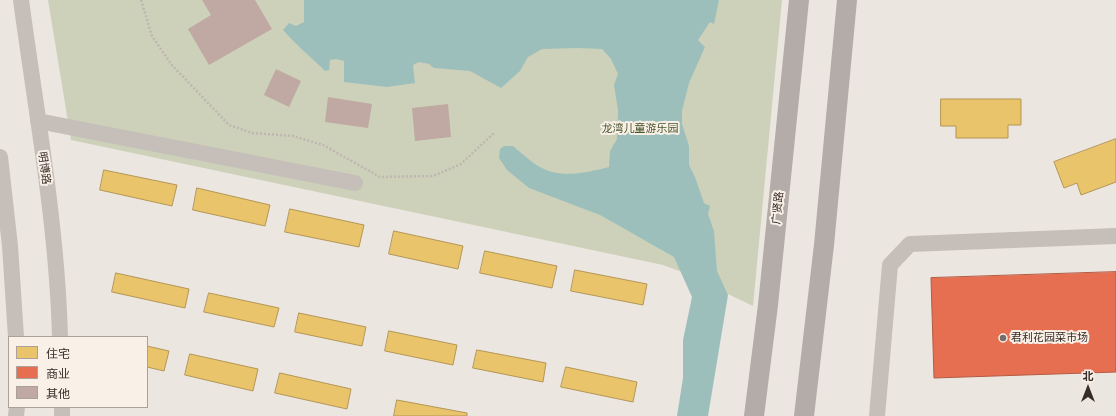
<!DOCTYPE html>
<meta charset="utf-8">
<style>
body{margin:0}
#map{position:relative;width:1116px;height:416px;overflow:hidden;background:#ece6e0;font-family:Montserrat,"Noto Sans SC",sans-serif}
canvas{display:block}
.legend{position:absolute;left:8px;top:336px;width:140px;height:72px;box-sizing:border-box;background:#f9f0e7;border:1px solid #aba19a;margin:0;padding:5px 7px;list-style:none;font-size:12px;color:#362b27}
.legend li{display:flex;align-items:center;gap:8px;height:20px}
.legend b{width:20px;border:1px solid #aba19a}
.north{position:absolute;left:1068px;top:368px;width:40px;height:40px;-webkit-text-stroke:3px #f9f0e7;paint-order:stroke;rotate:0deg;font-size:11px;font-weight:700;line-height:16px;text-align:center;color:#362b27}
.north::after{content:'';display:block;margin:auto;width:14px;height:18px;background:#362b27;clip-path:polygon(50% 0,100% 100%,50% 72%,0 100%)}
</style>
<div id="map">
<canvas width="1116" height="416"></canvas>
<ul class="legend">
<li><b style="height:11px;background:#e9c46a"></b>住宅</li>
<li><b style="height:11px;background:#e76f51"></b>商业</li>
<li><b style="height:11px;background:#bfa9a2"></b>其他</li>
</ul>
<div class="north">北</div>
</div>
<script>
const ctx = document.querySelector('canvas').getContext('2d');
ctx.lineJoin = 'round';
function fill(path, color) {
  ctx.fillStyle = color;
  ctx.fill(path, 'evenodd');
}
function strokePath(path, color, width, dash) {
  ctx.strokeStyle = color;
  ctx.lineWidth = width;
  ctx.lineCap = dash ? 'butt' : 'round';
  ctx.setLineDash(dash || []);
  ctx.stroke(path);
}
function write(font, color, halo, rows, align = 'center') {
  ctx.font = font + ' Montserrat,"Noto Sans SC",sans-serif';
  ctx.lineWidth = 4;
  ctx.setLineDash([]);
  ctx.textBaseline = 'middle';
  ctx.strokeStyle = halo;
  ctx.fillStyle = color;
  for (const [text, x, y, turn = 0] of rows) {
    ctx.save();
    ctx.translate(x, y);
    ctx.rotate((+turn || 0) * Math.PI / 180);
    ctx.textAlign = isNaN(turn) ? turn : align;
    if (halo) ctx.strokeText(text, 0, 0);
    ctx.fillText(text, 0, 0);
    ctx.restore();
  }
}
fill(new Path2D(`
 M 48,0 L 782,0 L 753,306 L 682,272 L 663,265 L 71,140 Z`), '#ced1ba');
fill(new Path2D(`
 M 304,0 L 719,0 L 714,24 L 710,22 L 698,40 L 705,47 L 689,83 L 682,111 L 682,124 L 689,146 L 689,165 L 695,177 L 704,203 L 710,206 L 708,214 L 714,231 L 717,271 L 728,295 L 708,416 L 677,416 L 683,378 L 683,340 L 692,297 L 674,257 L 600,215 L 529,188 L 507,170 L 499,158 L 500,149 L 504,146 L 513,146 C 520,152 527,158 535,164 C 558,180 584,173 609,167 L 610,151 L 617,139 L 618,110 L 614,85 L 618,74 L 611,59 L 602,49 L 577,48 L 542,49 L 528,57 L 520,71 L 501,88 L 470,71 L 434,68 L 429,64 L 419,62 L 413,65 L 415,83 L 387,87 L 344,82 L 344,61 L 336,59 L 330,60 L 329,70 L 325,71 C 311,57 296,45 283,30 L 289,23 L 296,26 L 304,22 Z`), '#9cbfbc');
const homes = new Path2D(`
 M 941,99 L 1021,99 L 1021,125 L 1008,125 L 1008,138 L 956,138 L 956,126 L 941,126 Z
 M 1116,139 L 1116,182 L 1081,195 L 1077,183 L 1064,188 L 1054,162 Z
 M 104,170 L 177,185 L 172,206 L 100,190 Z
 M 197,188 L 270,205 L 265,226 L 193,210 Z
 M 290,209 L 364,225 L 359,247 L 285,232 Z
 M 394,231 L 463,246 L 458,269 L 389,254 Z
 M 485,251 L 557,266 L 552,288 L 480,273 Z
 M 575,270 L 647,284 L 643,305 L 571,291 Z
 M 116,273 L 189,289 L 185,308 L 112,292 Z
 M 209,293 L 279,308 L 274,327 L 204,312 Z
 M 299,313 L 366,327 L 362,346 L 295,332 Z
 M 389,331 L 457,345 L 453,365 L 385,351 Z
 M 147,346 L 169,351 L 164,371 L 147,367 Z
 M 477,350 L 546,363 L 543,382 L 473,368 Z
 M 190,354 L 258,369 L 253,391 L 185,375 Z
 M 566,367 L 637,382 L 633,402 L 561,387 Z
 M 280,373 L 351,389 L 347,409 L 275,393 Z
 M 397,400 L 467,413 L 467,416 L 394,416 Z`);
fill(homes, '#e9c46a');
strokePath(homes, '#b39656', 1);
const shops = new Path2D(`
 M 1116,272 L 1116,372 L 934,378 L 931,278 Z`);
fill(shops, '#e76f51');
strokePath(shops, '#b25b44', 1);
fill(new Path2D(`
 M 202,0 L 255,0 L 272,29 L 209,65 L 188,29 L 211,15 Z
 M 276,69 L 301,81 L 289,107 L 264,95 Z
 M 328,97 L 372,104 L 368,128 L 325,122 Z
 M 448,104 L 451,137 L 415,141 L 412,108 Z`), '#bfa9a2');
strokePath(new Path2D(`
 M 141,0 L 152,36 L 171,64 L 229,125 L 252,133 L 293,136 L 323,145 L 380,177 L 433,176 L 461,164 L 494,133`), '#beb6b1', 2.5, [2, 2]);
strokePath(new Path2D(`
 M 21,0 C 36,112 57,224 60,337
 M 38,121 L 355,183
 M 0,157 L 10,246 L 16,337
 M 16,416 L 17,407
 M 62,416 L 62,407
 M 877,416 L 890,265 L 910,244 L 1116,236`), '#c5beb9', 16);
strokePath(new Path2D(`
 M 754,416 L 768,305 L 799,0
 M 804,416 L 824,245 L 847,0`), '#b4aca8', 20);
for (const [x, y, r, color] of [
 [1003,338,4,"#766c68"]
]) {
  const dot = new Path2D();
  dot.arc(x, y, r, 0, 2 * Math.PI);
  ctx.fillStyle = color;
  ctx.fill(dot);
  strokePath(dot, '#f9f0e7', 1.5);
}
write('11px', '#48542c', '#f9f0e7', [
 ["龙湾儿童游乐园",640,129]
]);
write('11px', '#362b27', '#f9f0e7', [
 ["明博路",44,168,82],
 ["广贤路",778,208,-84]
]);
write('11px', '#362b27', '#f9f0e7', [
 ["君利花园菜市场",1011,338]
], 'left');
</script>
